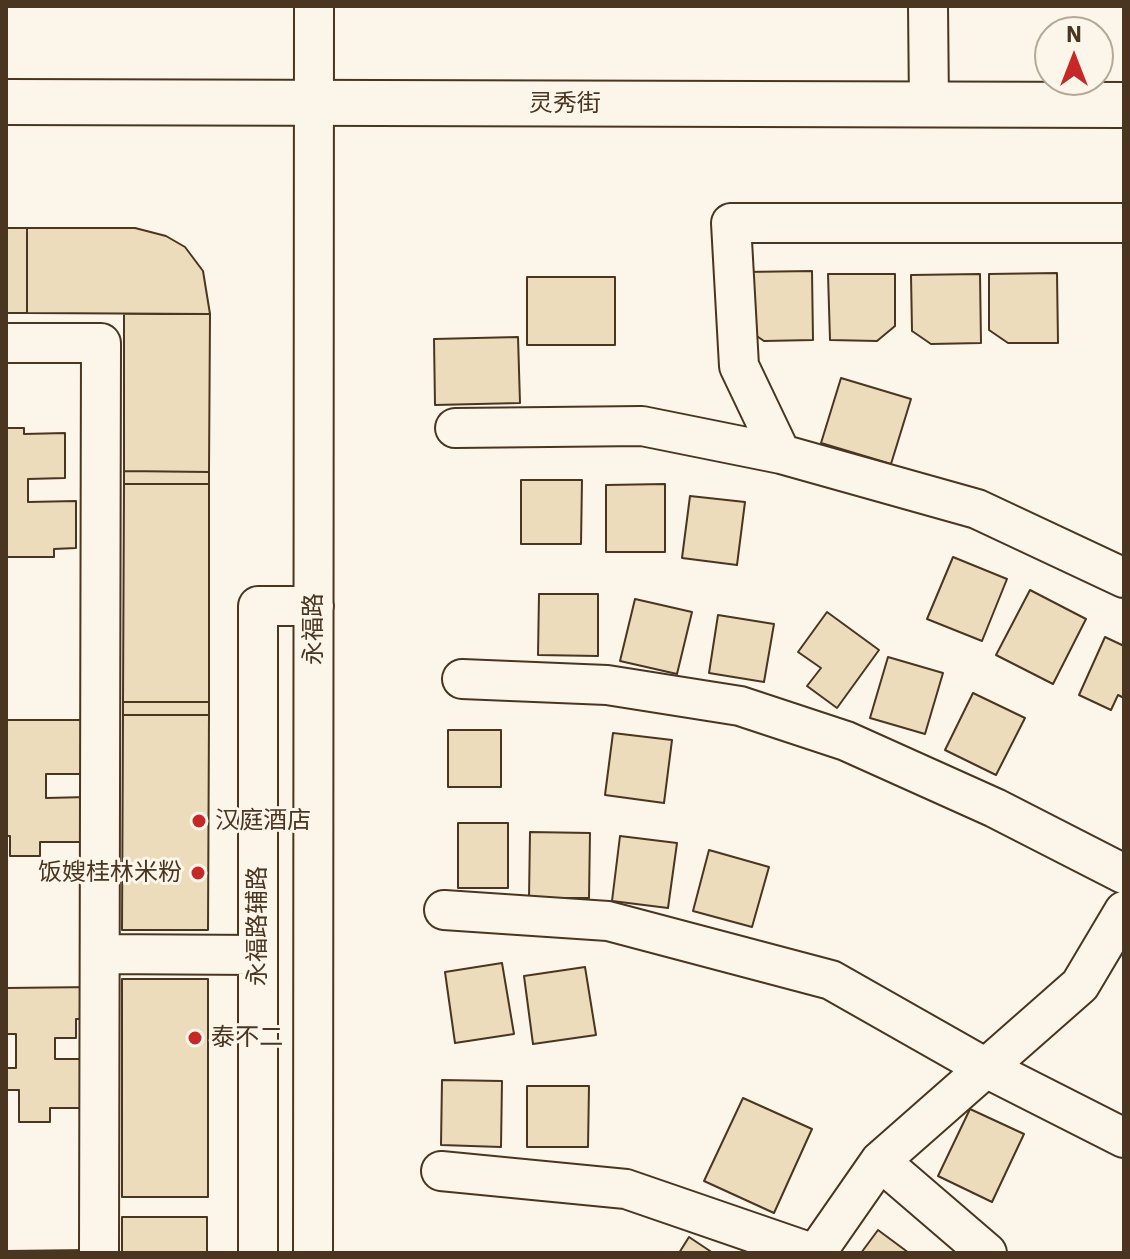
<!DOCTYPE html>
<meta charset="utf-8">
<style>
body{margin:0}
#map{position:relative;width:1130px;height:1259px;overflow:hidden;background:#fbf6e9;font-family:"IBM Plex Sans",sans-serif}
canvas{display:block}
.frame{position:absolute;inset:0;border:8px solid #4a3520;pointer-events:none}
.north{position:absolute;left:1034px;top:16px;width:80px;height:80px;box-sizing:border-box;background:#fbf6e9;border:2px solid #b4a999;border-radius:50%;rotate:0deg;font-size:22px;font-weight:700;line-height:32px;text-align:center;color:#4a3520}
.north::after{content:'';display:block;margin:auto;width:28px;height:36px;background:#c62828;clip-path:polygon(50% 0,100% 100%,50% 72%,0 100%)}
</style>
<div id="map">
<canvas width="1130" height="1259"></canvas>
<div class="frame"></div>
<div class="north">N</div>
</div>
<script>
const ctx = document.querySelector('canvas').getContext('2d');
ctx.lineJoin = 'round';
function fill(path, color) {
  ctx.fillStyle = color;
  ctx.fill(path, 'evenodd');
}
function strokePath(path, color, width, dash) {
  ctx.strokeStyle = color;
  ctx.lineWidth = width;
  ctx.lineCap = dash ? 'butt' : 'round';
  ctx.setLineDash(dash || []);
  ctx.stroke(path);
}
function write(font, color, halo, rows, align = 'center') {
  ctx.font = font + ' "IBM Plex Sans","Noto Sans SC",sans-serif';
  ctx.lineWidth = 6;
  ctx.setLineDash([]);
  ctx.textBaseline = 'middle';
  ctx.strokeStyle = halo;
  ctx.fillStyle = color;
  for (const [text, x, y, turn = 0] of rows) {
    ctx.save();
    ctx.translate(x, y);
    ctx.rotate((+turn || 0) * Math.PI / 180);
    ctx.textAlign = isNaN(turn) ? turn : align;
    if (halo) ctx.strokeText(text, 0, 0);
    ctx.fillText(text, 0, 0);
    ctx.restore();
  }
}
const building = new Path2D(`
 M 6,228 L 27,228 L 27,313 L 6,313 Z
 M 27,228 L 135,228 L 166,236 L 185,247 L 203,271 L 210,314 L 27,313 Z
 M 812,271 L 813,340 L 764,341 L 745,328 L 744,272 Z
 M 1057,273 L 1058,343 L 1008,343 L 989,330 L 989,274 Z
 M 828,274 L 895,274 L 895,326 L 877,341 L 830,340 Z
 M 980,274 L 981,343 L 931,344 L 912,331 L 911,275 Z
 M 527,277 L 615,277 L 615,345 L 527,345 Z
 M 124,314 L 210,314 L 209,472 L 124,471 Z
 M 518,337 L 520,403 L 435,405 L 434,339 Z
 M 841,378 L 911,399 L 891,464 L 821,443 Z
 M 6,428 L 24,428 L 24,434 L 65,433 L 65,478 L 28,479 L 28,502 L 76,501 L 76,548 L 54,549 L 54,557 L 6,557 Z
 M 124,471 L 209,472 L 209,484 L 124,484 Z
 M 521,480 L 582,480 L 581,544 L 521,544 Z
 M 124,484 L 209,484 L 209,702 L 123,702 Z
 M 665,484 L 665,552 L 606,552 L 606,485 Z
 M 690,496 L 745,502 L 737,565 L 682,558 Z
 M 953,557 L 1007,579 L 982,641 L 927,619 Z
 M 1030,590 L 1086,619 L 1053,684 L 996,655 Z
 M 539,594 L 598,594 L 598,656 L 538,655 Z
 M 635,599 L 692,612 L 677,674 L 620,661 Z
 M 827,612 L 879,650 L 837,708 L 807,686 L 821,668 L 798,652 Z
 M 718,615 L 774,624 L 764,682 L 709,673 Z
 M 1105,637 L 1124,646 L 1124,698 L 1118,695 L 1111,710 L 1079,695 Z
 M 888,657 L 943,673 L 925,734 L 870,718 Z
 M 973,693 L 1025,718 L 996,775 L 945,750 Z
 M 123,702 L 209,702 L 209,715 L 123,715 Z
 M 123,715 L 209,715 L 208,930 L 122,930 Z
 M 6,720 L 90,720 L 90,774 L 46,774 L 46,798 L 88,797 L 89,842 L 40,842 L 40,856 L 10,856 L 10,836 L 6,836 Z
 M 448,730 L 501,730 L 501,787 L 448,787 Z
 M 613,733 L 672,740 L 664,803 L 605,795 Z
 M 458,823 L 508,823 L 508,888 L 458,888 Z
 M 530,832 L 590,833 L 589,898 L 529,898 Z
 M 620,836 L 677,843 L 668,908 L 612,901 Z
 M 709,850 L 769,867 L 752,927 L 693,911 Z
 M 502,963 L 514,1034 L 455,1043 L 445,972 Z
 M 585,967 L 596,1035 L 533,1044 L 524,976 Z
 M 122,979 L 208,979 L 208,1197 L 122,1197 Z
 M 94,987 L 94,1019 L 76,1019 L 76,1038 L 55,1038 L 55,1059 L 91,1059 L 91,1108 L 50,1108 L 50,1122 L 19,1122 L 19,1090 L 6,1090 L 6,1068 L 16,1068 L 16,1034 L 6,1034 L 6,988 Z
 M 442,1080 L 502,1081 L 501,1147 L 441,1145 Z
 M 527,1086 L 589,1086 L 588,1147 L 527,1147 Z
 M 743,1098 L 812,1129 L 774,1213 L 704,1181 Z
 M 970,1109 L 1024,1134 L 992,1202 L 938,1176 Z
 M 122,1217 L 207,1217 L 207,1253 L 122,1253 Z
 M 878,1230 L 909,1253 L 861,1253 Z
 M 689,1237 L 713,1253 L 679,1253 Z
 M 90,1250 L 90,1253 L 6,1253 L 6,1251 Z`);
fill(building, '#ecdcbc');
strokePath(building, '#4a3520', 2);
const minor = new Path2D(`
 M 928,6 L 929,104
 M 6,343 L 101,343 L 99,1253
 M 455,428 L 642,426 L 781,454 L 977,509 L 1124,578
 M 781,454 L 739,366 L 731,223 L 1124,223
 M 462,679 L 607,685 L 740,706 L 846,741 L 995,808 L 1124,874
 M 444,910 L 608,921 L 831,980 L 986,1068 L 1124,1138
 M 100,954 L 258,955
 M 880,1161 L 987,1253
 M 441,1171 L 626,1189 L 812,1253
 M 258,1253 L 258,606 L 314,606
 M 313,1253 L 314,6
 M 816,1253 L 880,1161 L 1080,985 L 1124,911`);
const major = new Path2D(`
 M 6,102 L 1124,105`);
strokePath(minor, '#4a3520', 42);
strokePath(major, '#4a3520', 48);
strokePath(minor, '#fbf6e9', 38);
strokePath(major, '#fbf6e9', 44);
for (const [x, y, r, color] of [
 [199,821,8,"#c62828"],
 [198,873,8,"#c62828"],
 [195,1038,8,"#c62828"]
]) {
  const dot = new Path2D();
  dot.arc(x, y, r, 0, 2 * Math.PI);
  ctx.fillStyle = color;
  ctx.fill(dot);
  strokePath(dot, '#fbf6e9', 3);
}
write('24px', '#4a3520', '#fbf6e9', [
 ["灵秀街",565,104],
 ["永福路",314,629,-90],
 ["永福路辅路",258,926,-90]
]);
write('24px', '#4a3520', '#fbf6e9', [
 ["汉庭酒店",215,821],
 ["饭嫂桂林米粉",182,873,"right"],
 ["泰不二",211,1038]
], 'left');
</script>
